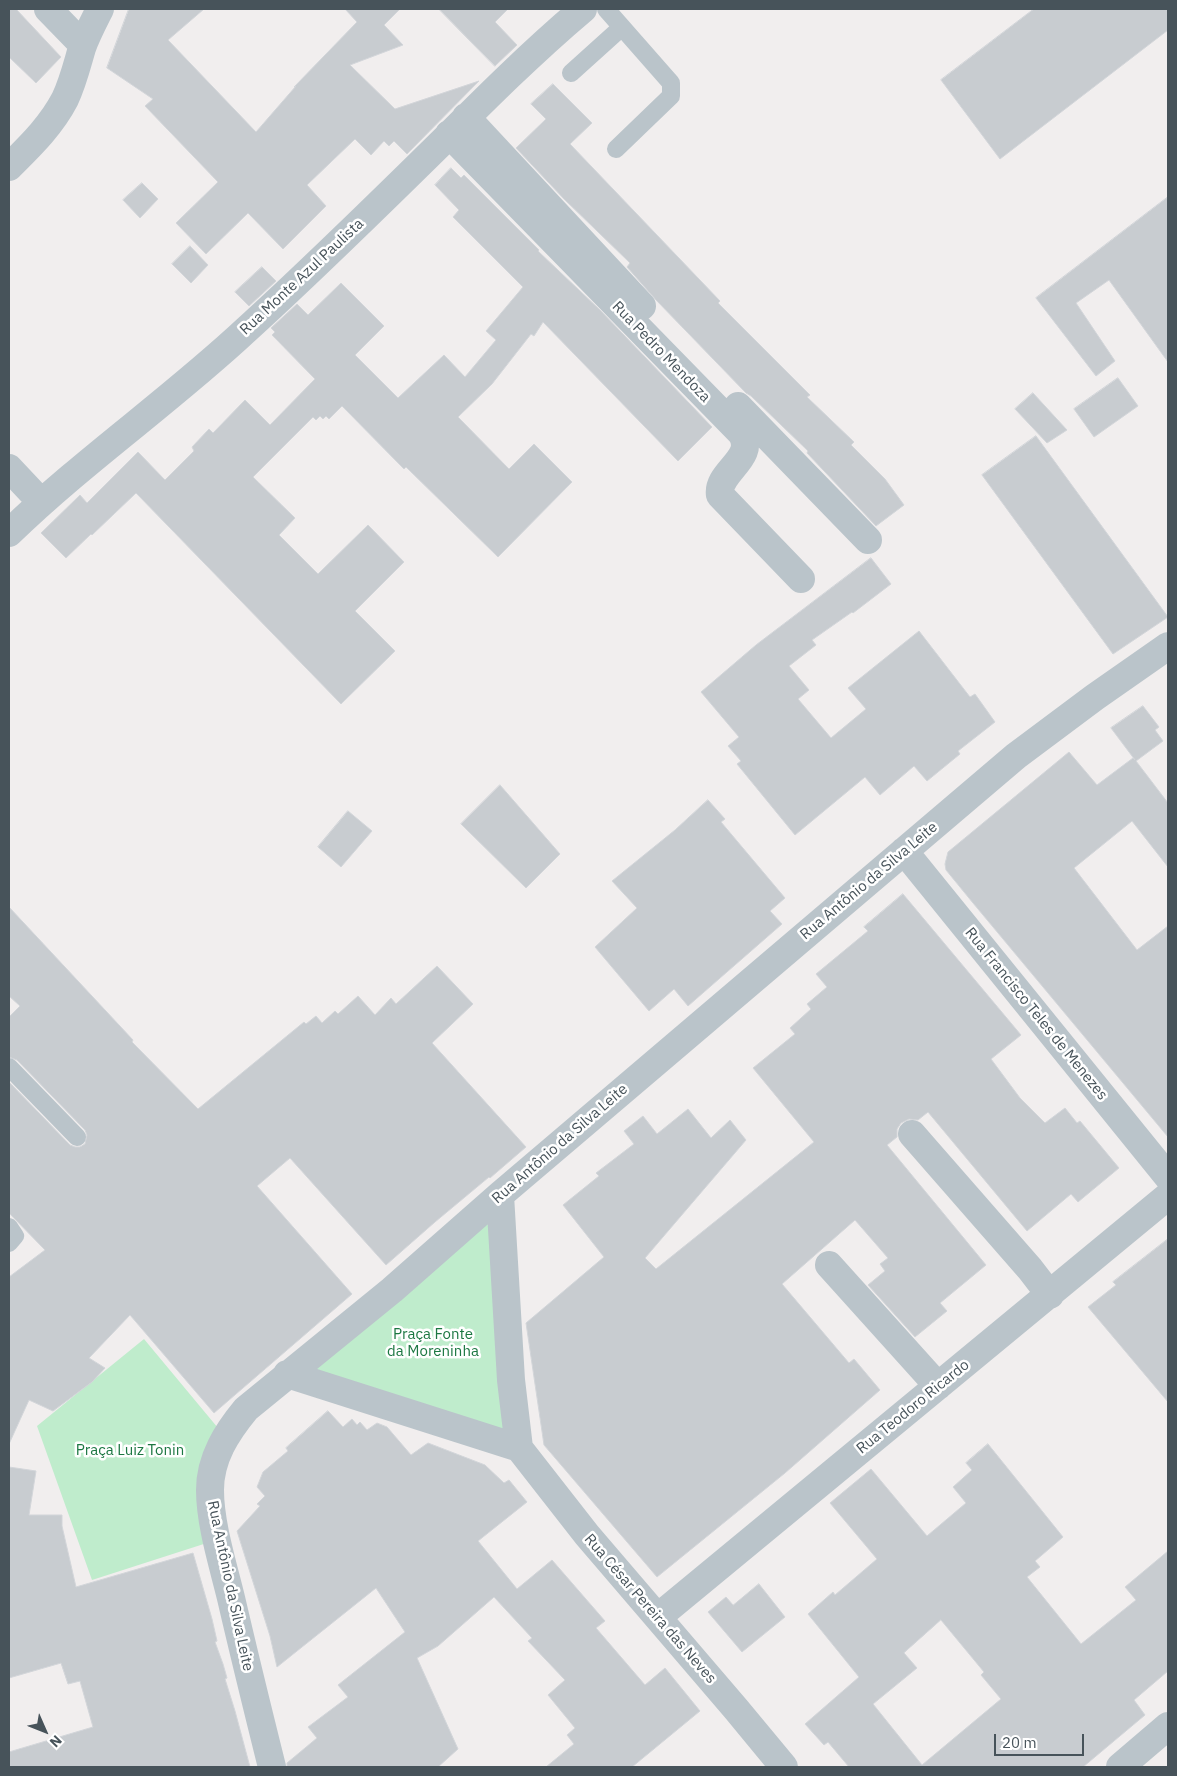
<!DOCTYPE html>
<meta charset="utf-8">
<style>
body{margin:0}
#map{position:relative;width:1177px;height:1776px;overflow:hidden;background:#f1eeee;font-family:"IBM Plex Sans",sans-serif}
canvas{display:block}
.frame{position:absolute;inset:0;border:10px solid #47535a;pointer-events:none}
.north{position:absolute;left:20px;top:1706px;width:50px;height:50px;-webkit-text-stroke:4px #fff;paint-order:stroke;rotate:134deg;font-size:14px;font-weight:700;line-height:20px;text-align:center;color:#47535a}
.north::after{content:'';display:block;margin:auto;width:18px;height:22px;background:#47535a;clip-path:polygon(50% 0,100% 100%,50% 72%,0 100%)}
.scale{position:absolute;left:994px;top:1734px;width:90px;height:22px;box-sizing:border-box;border:2px solid #47535a;border-top:0;padding-left:6px;font-size:15px;line-height:18px;white-space:nowrap;color:#47535a;-webkit-text-stroke:4px #fff;paint-order:stroke}
</style>
<div id="map">
<canvas width="1177" height="1776"></canvas>
<div class="frame"></div>
<div class="north">N</div>
<div class="scale">20 m</div>
</div>
<script>
const ctx = document.querySelector('canvas').getContext('2d');
ctx.lineJoin = 'round';
function fill(path, color) {
  ctx.fillStyle = color;
  ctx.fill(path, 'evenodd');
}
function strokePath(path, color, width, dash) {
  ctx.strokeStyle = color;
  ctx.lineWidth = width;
  ctx.lineCap = dash ? 'butt' : 'round';
  ctx.setLineDash(dash || []);
  ctx.stroke(path);
}
function write(font, color, halo, rows, align = 'center') {
  ctx.font = font + ' "IBM Plex Sans",sans-serif';
  ctx.lineWidth = 5;
  ctx.setLineDash([]);
  ctx.textBaseline = 'middle';
  ctx.strokeStyle = halo;
  ctx.fillStyle = color;
  for (const [text, x, y, turn = 0] of rows) {
    ctx.save();
    ctx.translate(x, y);
    ctx.rotate((+turn || 0) * Math.PI / 180);
    ctx.textAlign = isNaN(turn) ? turn : align;
    if (halo) ctx.strokeText(text, 0, 0);
    ctx.fillText(text, 0, 0);
    ctx.restore();
  }
}
fill(new Path2D(`
 M 487,1212 L 511,1441 L 301,1368 Z
 M 144,1339 L 218,1428 L 210,1542 L 92,1580 L 37,1426 Z`), '#bfeccc');
const building = new Path2D(`
 M 9,9 L 16,9 L 61,57 L 36,83 L 9,57 Z
 M 129,9 L 204,9 L 168,40 L 256,132 L 296,86 L 294,87 L 357,22 L 345,9 L 400,9 L 384,25 L 403,45 L 350,65 L 395,109 L 479,81 L 407,154 L 394,141 L 389,146 L 384,141 L 371,155 L 355,139 L 307,185 L 326,206 L 283,249 L 248,213 L 206,254 L 176,223 L 218,182 L 145,106 L 153,99 L 107,68 Z
 M 439,9 L 508,9 L 495,22 L 517,45 L 495,66 Z
 M 1034,9 L 1168,9 L 1168,30 L 1000,159 L 941,80 Z
 M 553,84 L 592,123 L 570,144 L 720,301 L 718,303 L 810,395 L 807,397 L 854,442 L 851,445 L 885,479 L 904,505 L 876,526 L 807,453 L 808,451 L 751,396 L 746,393 L 656,300 L 627,267 L 630,263 L 564,199 L 516,148 L 546,119 L 531,104 Z
 M 451,168 L 461,178 L 464,175 L 539,250 L 538,251 L 600,310 L 712,427 L 678,461 L 543,322 L 534,336 L 531,334 L 492,384 L 458,417 L 509,469 L 534,444 L 572,482 L 498,557 L 406,467 L 404,469 L 342,406 L 329,419 L 326,416 L 323,419 L 320,416 L 316,420 L 313,417 L 253,477 L 295,518 L 279,535 L 318,574 L 368,525 L 404,562 L 355,611 L 395,651 L 341,704 L 136,493 L 92,535 L 91,534 L 66,558 L 41,533 L 80,495 L 87,503 L 138,452 L 165,480 L 194,451 L 192,447 L 209,429 L 213,433 L 245,400 L 270,425 L 315,379 L 272,335 L 275,332 L 271,328 L 297,304 L 308,315 L 341,283 L 384,326 L 355,355 L 398,398 L 444,355 L 465,377 L 496,340 L 486,331 L 523,287 L 453,217 L 459,210 L 435,185 Z
 M 142,183 L 158,199 L 140,218 L 123,200 Z
 M 1168,197 L 1168,362 L 1109,280 L 1076,303 L 1115,361 L 1096,376 L 1036,298 Z
 M 190,246 L 208,265 L 191,283 L 172,264 Z
 M 262,267 L 276,281 L 249,306 L 235,292 Z
 M 1118,378 L 1138,406 L 1094,437 L 1074,409 Z
 M 1033,393 L 1067,430 L 1047,443 L 1015,409 Z
 M 1036,436 L 1168,617 L 1113,654 L 982,475 Z
 M 871,558 L 891,584 L 853,613 L 852,612 L 812,640 L 816,645 L 789,666 L 809,690 L 798,699 L 831,738 L 866,709 L 848,688 L 919,631 L 970,697 L 975,694 L 995,722 L 958,751 L 960,754 L 927,781 L 914,766 L 880,795 L 865,777 L 795,835 L 737,764 L 741,761 L 728,746 L 739,737 L 701,692 L 756,645 Z
 M 1143,706 L 1159,727 L 1155,730 L 1163,741 L 1136,761 L 1168,803 L 1168,867 L 1132,821 L 1074,868 L 1137,950 L 1168,926 L 1168,1137 L 973,903 L 946,870 L 945,864 L 948,852 L 1069,752 L 1097,785 L 1133,758 L 1135,760 L 1111,728 Z
 M 500,785 L 560,854 L 526,888 L 461,824 Z
 M 708,800 L 725,819 L 721,822 L 785,898 L 770,911 L 782,924 L 688,1006 L 674,989 L 649,1011 L 595,947 L 637,908 L 612,881 L 675,830 Z
 M 348,811 L 372,831 L 341,867 L 318,847 Z
 M 903,894 L 1021,1035 L 991,1059 L 1020,1098 L 1045,1123 L 1065,1108 L 1077,1123 L 1080,1121 L 1119,1168 L 1078,1202 L 1071,1194 L 1027,1231 L 928,1112 L 918,1120 L 909,1119 L 901,1123 L 897,1129 L 897,1137 L 887,1145 L 986,1265 L 940,1303 L 947,1311 L 915,1337 L 868,1285 L 885,1271 L 880,1264 L 888,1258 L 855,1220 L 782,1284 L 849,1363 L 854,1359 L 880,1390 L 785,1473 L 657,1577 L 544,1445 L 526,1323 L 604,1257 L 563,1205 L 599,1176 L 596,1173 L 634,1144 L 624,1131 L 643,1116 L 657,1134 L 688,1109 L 711,1138 L 730,1120 L 746,1140 L 645,1258 L 656,1269 L 814,1142 L 753,1068 L 795,1034 L 790,1028 L 811,1009 L 807,1004 L 827,987 L 816,974 L 868,931 L 864,927 Z
 M 9,907 L 133,1040 L 132,1042 L 198,1109 L 304,1022 L 306,1024 L 316,1016 L 322,1023 L 335,1011 L 338,1014 L 358,996 L 375,1015 L 391,998 L 396,1004 L 437,966 L 473,1004 L 432,1043 L 526,1147 L 490,1178 L 489,1177 L 435,1222 L 386,1265 L 290,1158 L 257,1186 L 352,1294 L 214,1413 L 130,1315 L 89,1358 L 105,1368 L 92,1382 L 53,1411 L 29,1400 L 9,1444 L 9,1277 L 45,1250 L 9,1213 L 9,1082 L 70,1145 L 75,1147 L 80,1147 L 85,1144 L 87,1135 L 85,1130 L 17,1060 L 9,1057 L 9,1017 L 20,1006 L 9,996 Z
 M 1168,1239 L 1168,1402 L 1088,1307 L 1116,1285 L 1113,1282 Z
 M 328,1411 L 343,1427 L 352,1419 L 357,1425 L 360,1422 L 367,1430 L 377,1423 L 387,1427 L 411,1455 L 428,1443 L 485,1465 L 504,1483 L 509,1480 L 527,1502 L 478,1541 L 517,1589 L 552,1560 L 605,1621 L 596,1628 L 645,1685 L 665,1668 L 700,1711 L 632,1767 L 546,1767 L 574,1744 L 567,1735 L 575,1728 L 548,1695 L 565,1680 L 528,1641 L 532,1638 L 494,1597 L 438,1646 L 417,1658 L 458,1749 L 438,1767 L 287,1767 L 287,1763 L 317,1738 L 308,1727 L 348,1697 L 338,1685 L 405,1632 L 376,1588 L 277,1667 L 270,1636 L 237,1531 L 260,1506 L 257,1504 L 265,1496 L 257,1487 L 263,1472 L 288,1451 L 286,1448 Z
 M 988,1444 L 1063,1537 L 1035,1561 L 1040,1567 L 1027,1577 L 1081,1644 L 1136,1600 L 1125,1587 L 1168,1551 L 1168,1671 L 1134,1700 L 1145,1715 L 1083,1767 L 849,1767 L 828,1742 L 824,1745 L 805,1724 L 859,1677 L 808,1614 L 833,1592 L 835,1595 L 877,1559 L 830,1503 L 871,1469 L 927,1536 L 966,1503 L 953,1487 L 972,1470 L 966,1463 ZM 941,1620 L 984,1672 L 981,1675 L 1001,1699 L 922,1765 L 873,1704 L 917,1668 L 904,1653 Z
 M 9,1467 L 36,1471 L 29,1515 L 62,1515 L 62,1526 L 76,1587 L 193,1553 L 212,1619 L 217,1641 L 215,1642 L 223,1664 L 227,1678 L 225,1679 L 235,1711 L 250,1767 L 9,1767 L 9,1752 L 93,1727 L 80,1681 L 68,1684 L 61,1663 L 9,1678 Z
 M 759,1584 L 785,1617 L 742,1652 L 708,1612 L 726,1597 L 733,1605 Z`);
fill(building, '#c8ccd0');
strokePath(building, '#d2d5d9', 1);
strokePath(new Path2D(`
 M 606,9 L 671,83 L 671,96 L 616,149
 M 571,73 L 622,27
 M 9,1067 L 77,1137
 M 9,1227 L 15,1236 L 9,1243`), '#bac4ca', 18);
strokePath(new Path2D(`
 M 48,9 L 83,45
 M 466,117 L 642,306
 M 449,134 L 741,433 C 758,458 716,472 720,495 L 801,579
 M 9,167 C 30,146 51,126 65,99 C 73,82 77,65 82,48 C 87,34 94,21 100,9
 M 738,406 L 868,540
 M 9,468 L 41,502
 M 9,533 C 83,461 170,401 246,330 C 312,270 375,208 438,146 C 485,99 532,52 583,9
 M 904,851 L 1168,1177
 M 912,1134 L 1030,1269 L 1050,1295
 M 500,1195 L 511,1380 L 519,1448 L 587,1535 L 736,1709 L 784,1767
 M 829,1265 L 938,1386
 M 287,1374 L 519,1448
 M 658,1617 L 1168,1196
 M 272,1767 C 258,1711 244,1654 231,1598 C 223,1565 210,1524 210,1490 C 210,1458 227,1432 246,1409 L 392,1290 L 500,1195 L 1016,756 L 1095,697 L 1168,646
 M 1120,1767 L 1168,1726`), '#bac4ca', 28);
write('15px', '#47535a', '#fff', [
 ["Rua Monte Azul Paulista",302,277,-43],
 ["Rua Pedro Mendoza",661,352,46],
 ["Rua Antônio da Silva Leite",869,881,-40],
 ["Rua Francisco Teles de Menezes",1036,1014,51],
 ["Rua Antônio da Silva Leite",560,1144,-41],
 ["Rua Teodoro Ricardo",913,1407,-39],
 ["Rua Antônio da Silva Leite",230,1586,78],
 ["Rua César Pereira das Neves",650,1609,49]
]);
write('15px', '#1c7742', '#fff', [
 ["Praça Fonte",433,1335],
 ["da Moreninha",433,1352],
 ["Praça Luiz Tonin",130,1451]
]);
</script>
